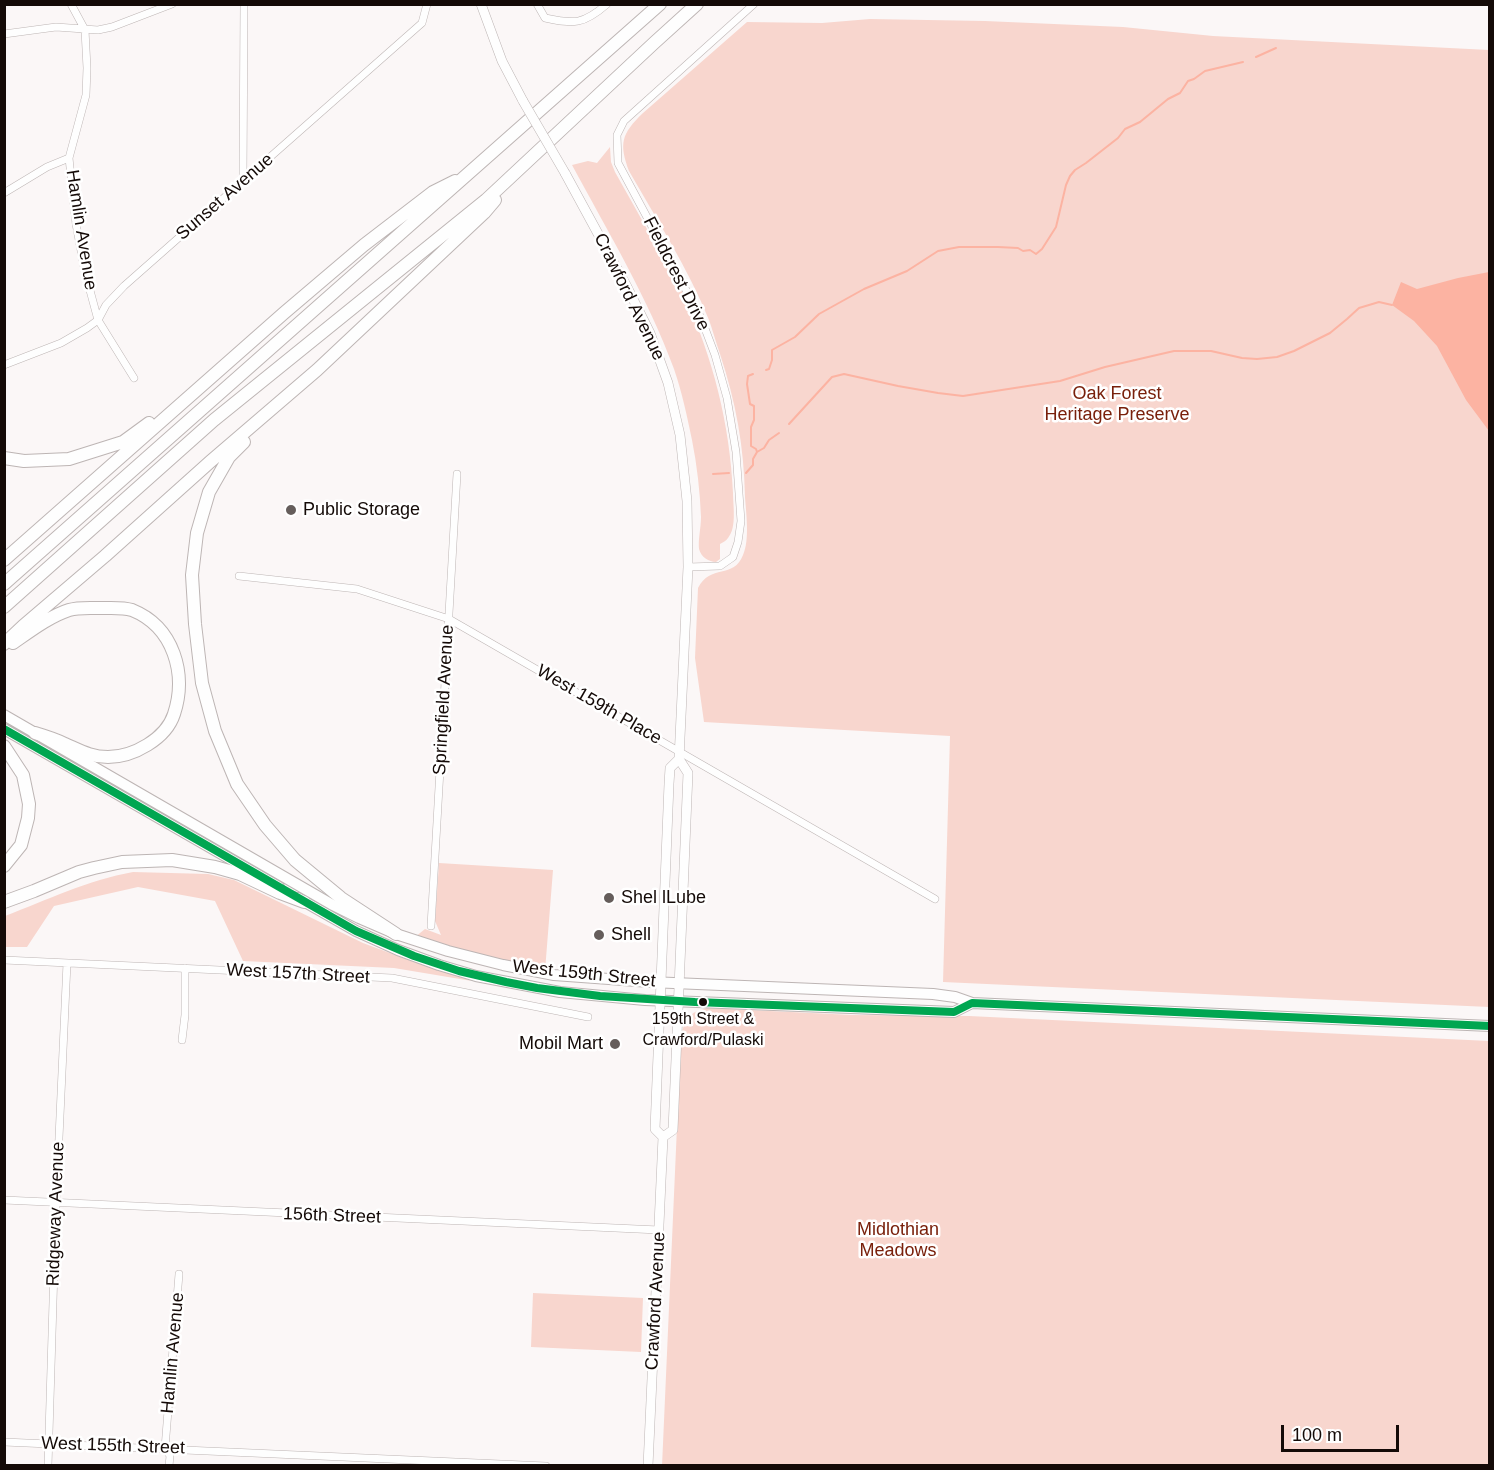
<!DOCTYPE html>
<style>
body{margin:0}
#map{position:relative;width:1494px;height:1470px;overflow:hidden;background:#fbf7f7;font-family:Arial,sans-serif}
canvas{display:block}
.frame{position:absolute;inset:0;border:6px solid #140a07;pointer-events:none}
.scale{position:absolute;left:1281px;top:1425px;width:118px;height:27px;box-sizing:border-box;border:3px solid #140a07;border-top:0;padding-left:8px;font-size:18px;line-height:21px;white-space:nowrap;color:#140a07;-webkit-text-stroke:4px #fff;paint-order:stroke}
</style>
<div id="map">
<canvas width="1494" height="1470"></canvas>
<div class="frame"></div>
<div class="scale">100 m</div>
</div>
<script>
const ctx = document.querySelector('canvas').getContext('2d');
ctx.lineJoin = 'round';
function fill(path, color) {
  ctx.fillStyle = color;
  ctx.fill(path, 'evenodd');
}
function strokePath(path, color, width, dash) {
  ctx.strokeStyle = color;
  ctx.lineWidth = width;
  ctx.lineCap = dash ? 'butt' : 'round';
  ctx.setLineDash(dash || []);
  ctx.stroke(path);
}
function write(font, color, halo, rows, align = 'center') {
  ctx.font = font + ' Arial,sans-serif';
  ctx.lineWidth = 5;
  ctx.setLineDash([]);
  ctx.textBaseline = 'middle';
  ctx.strokeStyle = halo;
  ctx.fillStyle = color;
  for (const [text, x, y, turn = 0] of rows) {
    ctx.save();
    ctx.translate(x, y);
    ctx.rotate((+turn || 0) * Math.PI / 180);
    ctx.textAlign = isNaN(turn) ? turn : align;
    if (halo) ctx.strokeText(text, 0, 0);
    ctx.fillText(text, 0, 0);
    ctx.restore();
  }
}
fill(new Path2D(`
 M 870,19 L 985,21 L 1123,27 L 1213,36 L 1489,50 L 1489,1007 L 943,982 L 950,736 L 704,722 L 695,658 L 698,588 C 710,564 734,579 743,555 C 750,540 746,513 745,497 C 744,446 736,403 720,354 C 716,343 713,331 709,320 C 688,268 657,220 629,171 C 619,144 621,134 643,113 L 747,22 L 822,23 Z
 M 610,147 L 611,162 L 615,172 L 684,295 C 713,357 730,425 733,493 C 733,506 737,527 728,538 C 726,541 723,542 720,544 L 720,559 L 716,562 C 709,562 701,557 699,549 C 698,539 701,528 701,517 C 700,492 697,465 692,440 C 687,416 682,392 674,369 C 648,298 608,232 572,165 L 588,161 L 597,163 Z
 M 439,863 L 553,870 L 545,971 L 415,937 L 425,929 L 441,935 L 435,921 Z
 M 133,872 L 208,874 L 234,880 L 363,943 L 414,962 L 472,981 L 394,968 L 243,961 L 215,901 L 138,887 L 54,906 L 27,947 L 5,947 L 5,916 C 47,900 88,880 133,872 Z
 M 707,1008 L 853,1015 L 969,1016 L 1489,1041 L 1489,1465 L 662,1466 L 681,1036 C 685,1019 689,1012 707,1008 Z
 M 533,1293 L 643,1298 L 641,1352 L 531,1347 Z`), '#f8d6ce');
fill(new Path2D(`
 M 1489,272 L 1490,272 L 1489,431 L 1466,400 L 1437,346 L 1414,321 L 1392,305 L 1401,282 L 1417,289 L 1458,278 Z`), '#fcb3a2');
strokePath(new Path2D(`
 M 1256,57 L 1276,48
 M 766,370 L 769,369 L 772,360 L 772,350 L 795,337 L 819,314 L 864,289 L 907,271 L 938,251 L 959,247 L 998,247 L 1018,248 L 1023,251 L 1030,250 L 1036,254 L 1042,249 L 1056,227 L 1066,185 L 1070,176 L 1075,170 L 1086,163 L 1118,138 L 1125,129 L 1140,122 L 1168,99 L 1180,93 L 1188,81 L 1194,79 L 1205,71 L 1243,62
 M 753,374 L 748,376 L 747,384 L 750,404 L 754,406 L 754,420 L 751,427 L 751,446 L 756,449 L 757,452
 M 789,424 L 832,377 L 844,374 L 898,386 L 938,393 L 963,396 L 1060,381 L 1105,367 L 1174,351 L 1211,351 L 1242,358 L 1257,359 L 1277,357 L 1294,351 L 1330,333 L 1347,319 L 1359,308 L 1379,302 L 1392,305
 M 746,473 L 753,465 L 753,459 L 757,452 L 764,448 L 769,440 L 779,433
 M 713,474 L 729,473`), '#fcb3a2', 2);
const street = new Path2D(`
 M 71,4 L 85,30 L 87,68 L 86,95 L 69,158 L 76,224 L 85,272 L 98,320 L 134,378
 M 537,4 L 545,18 C 574,24 583,25 607,4
 M 4,34 L 56,27 L 98,30 L 112,27 L 172,4
 M 243,180 L 244,4
 M 4,193 L 47,167 L 69,158
 M 4,365 L 61,343 L 87,328 L 98,320 L 106,305 L 124,286 L 422,23 L 427,4
 M 688,567 L 720,566 L 733,557 L 738,542 L 741,521 L 736,452 L 727,398 L 715,355 L 701,318 L 618,163 L 617,135 L 624,121 L 754,4
 M 239,576 L 357,589 L 449,619 L 935,899
 M 431,926 L 457,474
 M 4,960 L 392,978 L 588,1017
 M 182,1040 L 185,1015 L 185,968
 M 4,1200 L 659,1230
 M 4,1442 L 546,1466
 M 48,1466 L 56,1203 L 67,963
 M 169,1466 L 170,1456 L 165,1448 L 179,1274`);
const secondary = new Path2D(`
 M 481,4 L 502,61 L 523,101
 M 565,173 L 627,287 L 650,333 L 668,383 L 680,435 L 687,501 L 688,567 L 679,759 L 688,773 L 673,1130 L 663,1137
 M 648,1466 L 663,1137 L 655,1129 L 669,784 L 670,768 L 679,759`);
const primary = new Path2D(`
 M 4,715 L 331,904 L 359,918 L 396,934 L 448,951 L 503,965 L 554,975 L 650,982 L 933,994 L 955,997 L 972,1003 L 1490,1026
 M 4,729 L 279,887
 M 298,898 L 356,931 L 398,950 L 439,965 L 476,976 L 560,992 L 645,1000 L 954,1012 L 972,1003`);
const highway = new Path2D(`
 M 244,442 L 229,457 L 209,492 L 197,533 L 192,575 L 195,624 L 202,683 L 215,731 L 237,784 L 265,825 L 295,860 L 341,898 L 396,934
 M 4,458 L 24,461 L 69,459 L 123,442 L 149,423
 M 4,560 L 284,313 L 364,245 L 433,192 L 455,181
 M 4,584 L 660,4
 M 4,607 L 214,420 L 486,200 L 654,43 L 697,4
 M 13,643 C 29,632 50,616 69,610 C 78,607 91,608 101,608 C 110,608 123,607 132,610 C 174,627 187,674 174,714 C 166,739 133,757 108,757 C 91,757 81,751 65,744 C 55,739 45,736 35,733
 M 4,644 L 23,626 L 105,556 L 211,461 L 317,370 L 484,213 L 495,200
 M 4,746 L 23,775 L 29,804 L 28,818 L 21,845 L 4,866
 M 4,902 L 34,891 L 79,872 L 94,868 L 122,862 L 172,860 L 215,867 L 240,874 L 280,893 L 304,902`);
strokePath(street, '#bdb5b4', 8);
strokePath(secondary, '#bdb5b4', 10);
strokePath(primary, '#bdb5b4', 12);
strokePath(highway, '#bdb5b4', 14);
strokePath(street, '#fefefe', 7);
strokePath(secondary, '#fefefe', 9);
strokePath(primary, '#fefefe', 10);
strokePath(highway, '#fefefe', 12);
const secondaryBridge = new Path2D(`
 M 523,101 L 565,173`);
strokePath(secondaryBridge, '#bdb5b4', 10, []);
strokePath(secondaryBridge, '#fefefe', 9);
strokePath(new Path2D(`
 M 4,729 L 356,931 L 414,956 L 459,971 L 506,982 L 537,988 L 600,996 L 695,1002 L 954,1012 L 972,1003 L 1490,1026`), '#00a651', 8);
for (const [x, y, r, color] of [
 [291,510,6,"#655d5b"],
 [609,898,6,"#655d5b"],
 [599,935,6,"#655d5b"],
 [703,1002,5,"#140a07"],
 [615,1044,6,"#655d5b"]
]) {
  const dot = new Path2D();
  dot.arc(x, y, r, 0, 2 * Math.PI);
  ctx.fillStyle = color;
  ctx.fill(dot);
  strokePath(dot, '#fff', 2);
}
write('16px', '#140a07', '#fff', [
 ["159th Street &",703,1020],
 ["Crawford/Pulaski",703,1041]
]);
write('18px', '#140a07', '#fff', [
 ["Sunset Avenue",225,197,-41],
 ["Hamlin Avenue",81,230,81],
 ["Fieldcrest Drive",676,274,63],
 ["Crawford Avenue",629,297,64],
 ["Springfield Avenue",444,700,-87],
 ["West 159th Place",599,705,30],
 ["West 157th Street",298,974,3],
 ["West 159th Street",584,974,6],
 ["Ridgeway Avenue",56,1214,-88],
 ["156th Street",332,1216,2],
 ["Crawford Avenue",656,1301,-87],
 ["Hamlin Avenue",173,1353,-85],
 ["West 155th Street",113,1446,2]
]);
write('18px', '#79200b', '#fff', [
 ["Oak Forest",1117,394],
 ["Heritage Preserve",1117,415],
 ["Midlothian",898,1230],
 ["Meadows",898,1251]
]);
write('18px', '#140a07', '#fff', [
 ["Public Storage",303,510],
 ["Shel lLube",621,898],
 ["Shell",611,935],
 ["Mobil Mart",603,1044,"right"]
], 'left');
</script>
